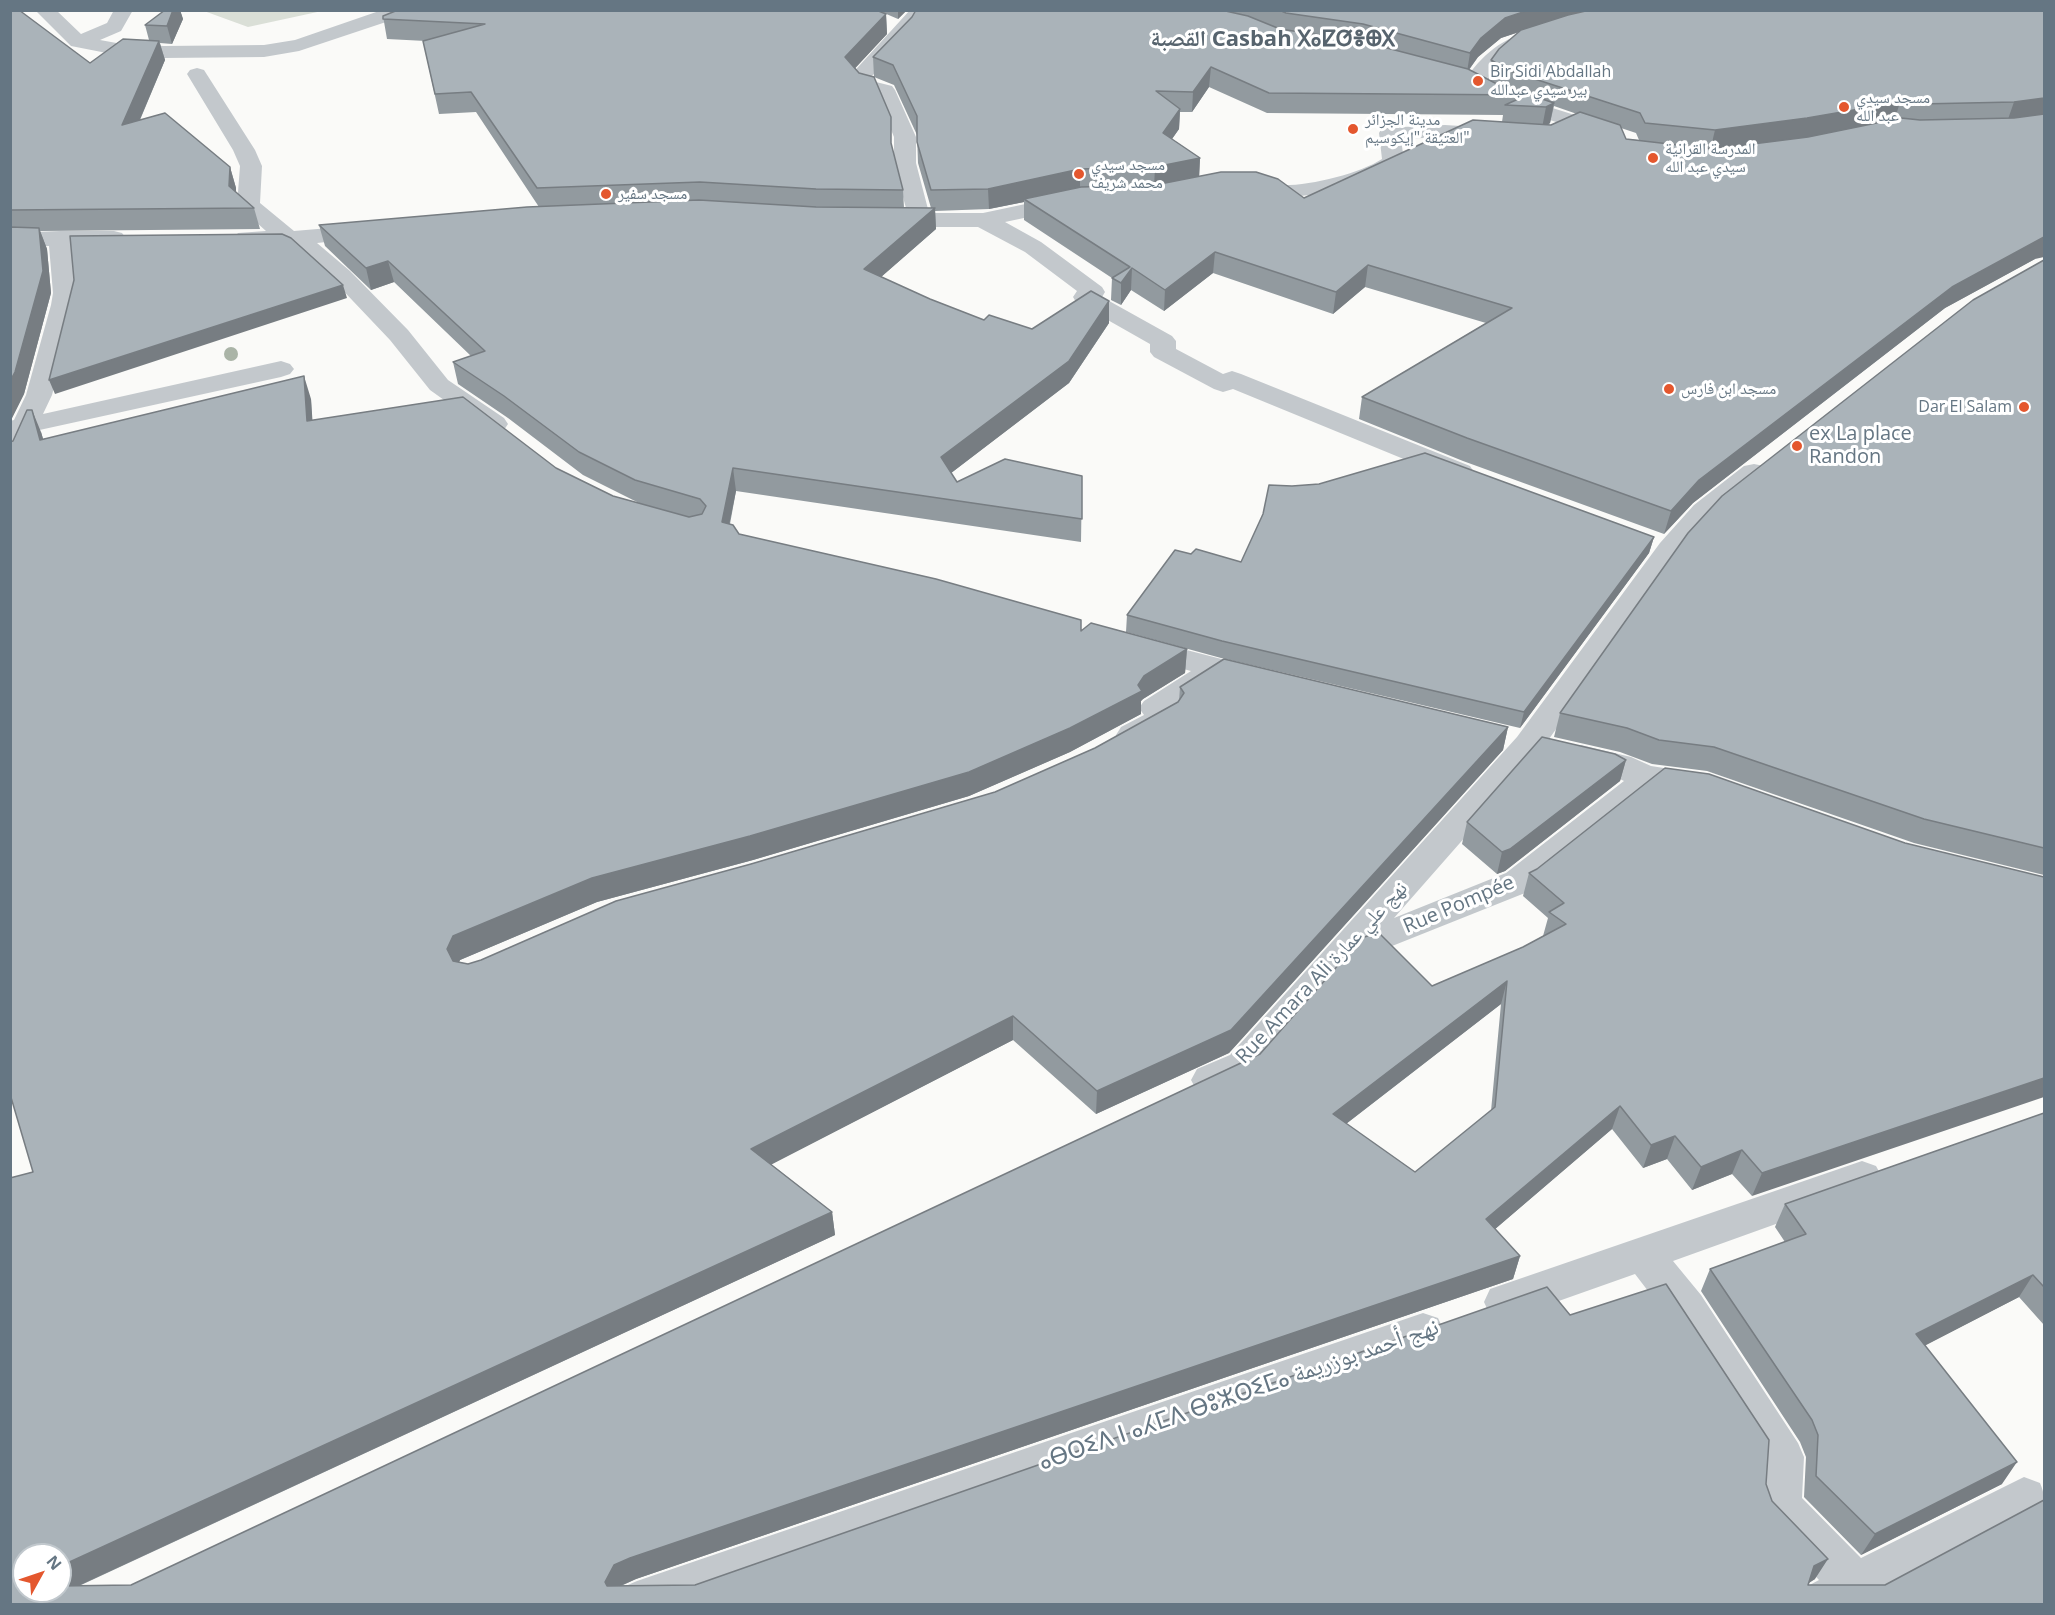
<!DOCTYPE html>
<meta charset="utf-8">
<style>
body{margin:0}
#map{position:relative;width:2055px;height:1615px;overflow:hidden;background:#fafaf8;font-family:"Open Sans",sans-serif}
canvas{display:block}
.frame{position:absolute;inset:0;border:12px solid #657683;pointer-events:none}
.north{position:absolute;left:12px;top:1543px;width:60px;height:60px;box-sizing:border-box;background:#fff;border:2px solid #c1c8cd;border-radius:50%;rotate:50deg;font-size:16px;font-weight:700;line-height:24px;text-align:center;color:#657683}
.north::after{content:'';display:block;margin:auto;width:21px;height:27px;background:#e4572e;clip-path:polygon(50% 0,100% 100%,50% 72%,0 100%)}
</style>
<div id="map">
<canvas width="2055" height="1615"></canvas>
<div class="frame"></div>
<div class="north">N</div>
</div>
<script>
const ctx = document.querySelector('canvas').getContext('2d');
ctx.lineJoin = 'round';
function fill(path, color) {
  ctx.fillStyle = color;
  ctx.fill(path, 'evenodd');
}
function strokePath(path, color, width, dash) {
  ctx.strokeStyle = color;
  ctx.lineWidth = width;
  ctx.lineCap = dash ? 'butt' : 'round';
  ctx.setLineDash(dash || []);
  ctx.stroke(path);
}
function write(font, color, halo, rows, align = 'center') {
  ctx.font = font + ' "Open Sans","Noto Naskh Arabic","Noto Sans Tifinagh",sans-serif';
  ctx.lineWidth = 6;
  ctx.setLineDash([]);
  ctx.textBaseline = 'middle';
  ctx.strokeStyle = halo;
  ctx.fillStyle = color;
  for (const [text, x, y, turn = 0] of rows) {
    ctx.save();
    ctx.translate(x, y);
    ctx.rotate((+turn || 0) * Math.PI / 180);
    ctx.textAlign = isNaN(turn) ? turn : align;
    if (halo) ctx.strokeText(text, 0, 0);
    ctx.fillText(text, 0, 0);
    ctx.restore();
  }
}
fill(new Path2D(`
 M 204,11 L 204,10 L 322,11 L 248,27 Z`), '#dadfd7');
fill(new Path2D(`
 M 35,10 L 56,10 L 81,34 L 107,23 L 114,10 L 133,10 L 121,31 L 100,40 L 122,44 L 164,46 L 264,45 L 295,40 L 382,10 L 412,10 L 410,14 L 299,51 L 264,57 L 164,58 L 122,56 L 71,46 Z
 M 910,10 L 934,10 L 920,21 L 911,35 L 871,77 L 876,82 L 892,86 L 895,90 L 916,137 L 916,163 L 929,213 L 983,213 L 1068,195 L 1076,197 L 1079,202 L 1076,207 L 1005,222 L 1041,242 L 1102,287 L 1105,292 L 1102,297 L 1172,336 L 1176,341 L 1176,349 L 1223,374 L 1232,371 L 1241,374 L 1470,466 L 1474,472 L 1470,478 L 1460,480 L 1450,478 L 1233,389 L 1223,392 L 1214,389 L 1154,357 L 1150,352 L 1150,344 L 1076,302 L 1073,297 L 1077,291 L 1025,252 L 978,227 L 920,227 L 882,224 L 879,219 L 882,214 L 907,212 L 894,163 L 894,137 L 877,95 L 862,91 L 849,77 Z
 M 1536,29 L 1543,31 L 1546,35 C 1540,44 1515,49 1504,58 C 1491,69 1485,92 1466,87 L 1463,83 C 1482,54 1502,38 1536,29 Z
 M 197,68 L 204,70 L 255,150 L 262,166 L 260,203 L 294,231 L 365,225 L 373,227 L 377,232 L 373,237 L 317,243 L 350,271 L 408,330 L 448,380 L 504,418 L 508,424 L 504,430 L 495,432 L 486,430 L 430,390 L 390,340 L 334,281 L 296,249 L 286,245 L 238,243 L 234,238 L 238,233 L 266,231 L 237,205 L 240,166 L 233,150 L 187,74 L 190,70 Z
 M 1508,94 L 1616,128 L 1619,133 L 1616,138 L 1608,139 L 1501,104 L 1498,100 L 1501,96 Z
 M 1445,125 L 1492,128 L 1500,129 L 1503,134 L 1500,139 L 1492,140 L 1445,137 L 1401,139 L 1404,161 C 1386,187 1259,213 1239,184 L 1242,179 C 1256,176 1265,184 1278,185 C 1306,187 1359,174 1382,159 L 1379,133 L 1382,128 Z
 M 60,231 L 114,231 L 122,233 L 126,238 L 122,243 L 72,246 L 77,293 L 75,305 L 52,395 L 43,414 L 281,361 L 290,364 L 294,369 L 290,374 L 281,377 L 35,431 L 20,463 L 10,465 L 10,421 L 14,420 L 26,395 L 51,305 L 53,293 L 49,246 L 10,247 L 10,233 Z
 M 1754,464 L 1764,466 L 1768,472 L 1764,478 L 1714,517 L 1680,555 L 1539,753 L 1394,918 L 1506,873 L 1624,781 L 1610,774 L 1570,764 L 1565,756 L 1570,748 L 1581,745 L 1631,757 L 1651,766 L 1708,775 L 1712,783 L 1708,791 L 1696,794 L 1657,789 L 1530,891 L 1357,960 L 1256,1075 L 1210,1095 L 1197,1091 L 1191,1080 L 1197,1069 L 1230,1055 L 1517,737 L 1660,543 L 1694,505 L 1744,466 Z
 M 1144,639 L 1264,670 L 1268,677 L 1264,684 L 1253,687 L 1222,679 L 1175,710 L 1180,717 C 1169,734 1140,748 1121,743 L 1116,735 L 1121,727 L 1144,715 L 1139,708 L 1144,701 L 1191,671 L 1133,656 L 1129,649 L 1133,642 Z
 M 1862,1161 L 1876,1166 L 1882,1177 L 1876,1188 L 1673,1261 L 1701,1295 L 1798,1443 L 1804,1457 L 1802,1498 L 1861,1558 L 2024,1477 L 2040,1483 C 2045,1495 2045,1501 2040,1513 L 1875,1600 L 1873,1603 L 1797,1604 L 1804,1588 L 1819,1580 L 1763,1521 L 1757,1506 L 1760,1461 L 1671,1321 L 1635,1274 L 1505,1320 L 1490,1315 L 1484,1302 L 1490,1289 Z
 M 1423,1313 L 1438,1318 L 1444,1331 L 1438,1344 L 700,1604 L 614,1604 L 621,1588 L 637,1581 Z`), '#c3c8cc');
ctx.fillStyle = '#aab4a7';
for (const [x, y] of [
 [231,354]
]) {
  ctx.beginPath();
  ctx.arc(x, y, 7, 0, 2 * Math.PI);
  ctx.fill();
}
fill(new Path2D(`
 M 10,10 L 90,63 L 149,40 L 145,25 L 165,10 L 180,10 L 183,19 L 172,44 L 160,43 L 165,60 L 140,120 L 230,167 L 236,188 L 236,192 L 254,208 L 260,229 L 40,231 L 47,249 L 51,293 L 24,394 L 12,418 L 10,419 Z
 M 877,10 L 907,10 L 898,19 Z
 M 916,10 L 2044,10 L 2035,259 L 1945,308 L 1693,503 L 1664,534 L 1463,461 L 1359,419 L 1362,397 L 1486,323 L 1365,287 L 1333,314 L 1213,273 L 1164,311 L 1131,290 L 1121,305 L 1111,300 L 1112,278 L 1024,220 L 1024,202 L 989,209 L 935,211 L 936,229 L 881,277 L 930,299 L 984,320 L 1032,329 L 1109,301 L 1109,323 L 1069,383 L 951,473 L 957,482 L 1082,476 L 1081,542 L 736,491 L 730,524 L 739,534 L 1081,631 L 1187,649 L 1185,673 L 1143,699 L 1141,701 L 1141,714 L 1070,752 L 969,796 L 753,860 L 597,902 L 460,960 L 459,962 L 468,964 L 481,960 L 751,864 L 995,792 L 1095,748 L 1178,702 L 1179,701 L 1180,687 L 1508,727 L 1503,750 L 1229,1053 L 1096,1114 L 1013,1040 L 771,1164 L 832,1212 L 835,1235 L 79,1586 L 131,1585 L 1432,986 L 1523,947 L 1543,936 L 1548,918 L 1523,896 L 1529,873 L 1905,843 L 2044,877 L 1752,1196 L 1732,1174 L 1692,1190 L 1667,1159 L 1643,1168 L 1612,1129 L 1495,1229 L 1520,1256 L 1513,1279 L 636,1579 L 621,1586 L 695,1585 L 1570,1315 L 1766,1484 L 1772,1501 L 1815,1579 L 1809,1583 L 1808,1585 L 1885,1585 L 2044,1605 L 10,1605 L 33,1172 L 41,432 L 43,439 L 311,399 L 312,420 L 556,468 L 613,496 L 639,503 L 583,475 L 508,418 L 458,384 L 453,362 L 471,356 L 394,282 L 371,290 L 325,246 L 319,225 L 539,207 L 476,112 L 439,114 L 423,41 L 426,41 L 387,39 L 383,16 L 886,14 L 887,34 L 855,68 L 859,73 L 874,77 L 873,57 L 912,17 ZM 1519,32 L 1491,60 L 1488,80 L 1469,70 L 1478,57 L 1501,38 ZM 874,77 L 894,85 L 917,135 L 918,163 L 931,208 L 904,208 L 903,190 ZM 1209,87 L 1267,113 L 1503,115 L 1502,122 L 1304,198 L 1199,177 L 1200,158 L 1172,139 L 1179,129 L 1180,112 L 1192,112 ZM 1554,106 L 1577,114 L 1551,125 L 1548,125 L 1550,123 ZM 1621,128 L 1636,133 L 1639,140 L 1626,139 ZM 1501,1004 L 1491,1111 L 1415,1172 L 1346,1124 Z
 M 2044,260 L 2044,875 L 1914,843 L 1707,771 L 1652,764 L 1620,752 L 1554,737 L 1560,713 Z
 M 1654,537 L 1649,553 L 1520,728 L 1221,658 L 1126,632 L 1127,615 L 1191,554 L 1241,562 Z
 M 1626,760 L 1620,781 L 1505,871 L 1497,874 L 1462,844 L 1467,822 Z
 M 2044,1113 L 2044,1325 L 2019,1297 L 1925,1345 L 2002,1484 L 1861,1555 L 1804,1497 L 1806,1457 L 1800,1442 L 1701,1291 L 1710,1269 L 1785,1242 L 1775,1227 L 1785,1204 Z`), '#929a9f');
fill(new Path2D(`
 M 173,10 L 180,10 L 183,19 L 172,44 L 167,26 Z
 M 898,10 L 907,10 L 898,19 Z
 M 1529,10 L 1601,10 L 1552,21 L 1501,38 L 1478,57 L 1467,72 L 1470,53 L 1481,38 L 1505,18 Z
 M 886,14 L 887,34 L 847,77 L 845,57 Z
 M 159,41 L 165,60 L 129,145 L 122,125 Z
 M 1211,67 L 1209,87 L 1192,112 L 1193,92 Z
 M 2044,98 L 2044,117 L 2007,122 L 2014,102 Z
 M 1900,102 L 1894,122 L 1802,139 L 1710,151 L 1715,130 Z
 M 1554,103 L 1550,123 L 1542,128 L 1546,107 Z
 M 1180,109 L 1179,129 L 1162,153 L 1163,133 Z
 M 1200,158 L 1199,179 L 1154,188 L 1155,167 Z
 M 230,167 L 236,188 L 236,207 L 229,186 Z
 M 1080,169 L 1080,190 L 1024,199 L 1024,202 L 989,209 L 988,189 Z
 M 935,208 L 936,229 L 865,291 L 864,269 Z
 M 39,228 L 47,249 L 51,293 L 24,394 L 12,418 L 10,419 L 10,381 Z
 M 2044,237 L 2044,257 L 2035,259 L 1945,308 L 1693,503 L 1664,534 L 1671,511 L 1699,480 L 1952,287 Z
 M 1215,252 L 1213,273 L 1164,311 L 1165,290 Z
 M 388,261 L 394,282 L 371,290 L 366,268 Z
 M 1368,265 L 1365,287 L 1333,314 L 1336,292 Z
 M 1132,268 L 1131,290 L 1121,305 L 1121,283 Z
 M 343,285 L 347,298 L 55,394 L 49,380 Z
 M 1109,301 L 1109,323 L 1069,383 L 942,480 L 941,457 Z
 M 304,376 L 311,399 L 314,443 L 307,421 Z
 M 32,410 L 41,432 L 50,462 L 40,440 Z
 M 733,468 L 736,491 L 725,545 L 722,522 Z
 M 1654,537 L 1649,553 L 1520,728 L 1524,712 Z
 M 1187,649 L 1185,673 L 1143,699 L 1141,701 L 1141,714 L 1070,752 L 969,796 L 753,860 L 597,902 L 460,960 L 454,973 L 447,949 L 453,936 L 592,878 L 1138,685 L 1144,676 Z
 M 1508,727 L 1503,750 L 1229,1053 L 1096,1114 L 1097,1091 Z
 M 1626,760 L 1620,781 L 1505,871 L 1497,874 L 1502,852 Z
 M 1507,981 L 1501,1004 L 1329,1137 L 1333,1114 Z
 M 1013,1016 L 1013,1040 L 755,1173 L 751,1149 Z
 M 2044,1078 L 2044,1097 L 1752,1196 L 1762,1173 Z
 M 1620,1106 L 1612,1129 L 1480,1242 L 1486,1219 Z
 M 1675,1136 L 1667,1159 L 1643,1168 L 1651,1145 Z
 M 1742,1150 L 1732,1174 L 1692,1190 L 1701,1167 Z
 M 832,1212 L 835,1235 L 78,1586 L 60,1590 L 60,1571 L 63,1565 Z
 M 1520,1256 L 1513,1279 L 636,1579 L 620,1586 L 612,1603 L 605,1582 L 614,1565 L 630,1558 Z
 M 2033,1275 L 2019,1297 L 1903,1357 L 1916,1334 Z
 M 2017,1462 L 2002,1484 L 1861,1555 L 1875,1534 Z
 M 1828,1559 L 1815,1579 L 1802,1587 L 1814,1566 Z`), '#777d82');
const building = new Path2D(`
 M 10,10 L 19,10 L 90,63 L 123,39 L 159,41 L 122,125 L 165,113 L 230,167 L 229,186 L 254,208 L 10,210 Z
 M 165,10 L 173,10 L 167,26 L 145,25 Z
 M 398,10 L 876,10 L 886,14 L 845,57 L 859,73 L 874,77 L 891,117 L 891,143 L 903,190 L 816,189 L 700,182 L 537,188 L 471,92 L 435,94 L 423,41 L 485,24 L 383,19 L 383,16 Z
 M 916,10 L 1221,10 L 1248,16 L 1280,29 L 1360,41 L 1468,69 L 1495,83 L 1554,103 L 1546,107 L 1505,105 L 1527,95 L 1269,93 L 1211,67 L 1193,92 L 1156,91 L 1180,109 L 1163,133 L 1200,158 L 1155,167 L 1080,169 L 988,189 L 931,190 L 917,142 L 917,116 L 893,65 L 873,57 L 912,17 Z
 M 1279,10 L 1529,10 L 1505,18 L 1481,38 L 1470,53 L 1363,24 L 1286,13 Z
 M 1590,10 L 2044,10 L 2044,98 L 2014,102 L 1920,104 L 1900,102 L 1807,118 L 1715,130 L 1645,123 L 1640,113 L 1510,71 L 1491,60 L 1499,49 L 1521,30 L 1568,15 Z
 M 1580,112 L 1620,125 L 1626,139 L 1713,149 L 1808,137 L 1901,118 L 1920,120 L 2014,118 L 2044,114 L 2044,237 L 1952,287 L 1699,480 L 1671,511 L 1467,438 L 1362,397 L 1512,308 L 1368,265 L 1336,292 L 1215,252 L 1165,290 L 1132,268 L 1121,283 L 1112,278 L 1130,267 L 1024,199 L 1081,187 L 1155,185 L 1221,172 L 1256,172 L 1278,179 L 1304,198 L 1473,120 L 1551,125 Z
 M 699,200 L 816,207 L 935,208 L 864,269 L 930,299 L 984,320 L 989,315 L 1032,329 L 1091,291 L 1109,301 L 1069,361 L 941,457 L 957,482 L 1005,459 L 1082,476 L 1082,519 L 733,468 L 722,522 L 733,525 L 739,534 L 936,579 L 1081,620 L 1081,631 L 1091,623 L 1187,649 L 1144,676 L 1138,685 L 1142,691 L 1070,728 L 969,772 L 750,836 L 592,878 L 453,936 L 447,949 L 453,961 L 468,964 L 481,960 L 616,901 L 751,864 L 995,792 L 1095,748 L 1178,702 L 1184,693 L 1180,687 L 1224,659 L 1508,727 L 1231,1030 L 1097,1091 L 1013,1016 L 751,1149 L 832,1212 L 63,1565 L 60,1571 L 60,1555 L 24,1555 L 24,1591 L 60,1591 L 60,1586 L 131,1585 L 1260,1054 L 1362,938 L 1378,932 L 1432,986 L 1523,947 L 1566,924 L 1549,912 L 1564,903 L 1529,873 L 1537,869 L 1665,768 L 1709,774 L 1905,843 L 2044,877 L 2044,1078 L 1762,1173 L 1742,1150 L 1701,1167 L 1675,1136 L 1651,1145 L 1620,1106 L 1486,1219 L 1520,1256 L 630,1558 L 614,1565 L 605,1582 L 607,1586 L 695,1585 L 1547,1287 L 1570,1315 L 1666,1284 L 1769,1440 L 1766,1484 L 1772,1501 L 1828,1559 L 1814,1566 L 1808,1585 L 1885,1585 L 2044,1500 L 2044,1605 L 10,1605 L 10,1178 L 33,1172 L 10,1094 L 10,442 L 13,441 L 27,410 L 32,410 L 40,440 L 304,376 L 307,421 L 463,397 L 556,468 L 613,496 L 689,517 L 702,514 L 706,506 L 700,499 L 635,480 L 579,452 L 504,396 L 453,362 L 485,351 L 388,261 L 366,268 L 319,225 L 527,207 ZM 1507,981 L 1495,1107 L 1415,1172 L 1333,1114 Z
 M 10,227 L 39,228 L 43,271 L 15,372 L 10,381 Z
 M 282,234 L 291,238 L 343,285 L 49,380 L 74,280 L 70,236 Z
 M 2044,260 L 2044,848 L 1924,819 L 1714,747 L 1659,740 L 1627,728 L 1560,713 L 1688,533 L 1722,496 L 1973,300 Z
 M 1425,453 L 1654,537 L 1524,712 L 1222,641 L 1127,615 L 1175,550 L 1191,554 L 1196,549 L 1241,562 L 1263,514 L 1269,485 L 1292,486 L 1319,484 Z
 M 1542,737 L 1615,754 L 1626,760 L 1510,849 L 1502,852 L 1467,822 Z
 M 2044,1113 L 2044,1287 L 2033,1275 L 1916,1334 L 2017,1462 L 1875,1534 L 1816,1476 L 1818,1435 L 1812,1420 L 1710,1269 L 1806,1234 L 1785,1204 Z`);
fill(building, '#aab3b9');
strokePath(building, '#777d82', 1.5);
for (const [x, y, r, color] of [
 [1478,81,6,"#e4572e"],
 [1844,107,6,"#e4572e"],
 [1353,129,6,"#e4572e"],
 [1653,158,6,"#e4572e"],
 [1079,174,6,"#e4572e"],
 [606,194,6,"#e4572e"],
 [1669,389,6,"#e4572e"],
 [2024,407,6,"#e4572e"],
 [1797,446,6,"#e4572e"]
]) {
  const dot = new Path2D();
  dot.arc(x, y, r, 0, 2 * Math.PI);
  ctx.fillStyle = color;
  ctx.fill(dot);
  strokePath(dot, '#fff', 2);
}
write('16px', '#657683', '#fff', [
 ["Bir Sidi Abdallah",1490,72],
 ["بير سيدي عبدالله",1490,90],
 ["مسجد سيدي",1856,98],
 ["عبد الله",1856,116],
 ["مدينة الجزائر",1365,120],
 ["العتيقة \"إيكوسيم\"",1365,138],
 ["المدرسة القرانية",1665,149],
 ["سيدي عبد الله",1665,167],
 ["مسجد سيدي",1091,165],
 ["محمد شريف",1091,183],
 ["مسجد سفير",618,194],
 ["مسجد ابن فارس",1681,389],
 ["Dar El Salam",2012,407,"right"]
], 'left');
write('20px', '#657683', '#fff', [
 ["ex La place",1809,434],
 ["Randon",1809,457]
], 'left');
write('20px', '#657683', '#fff', [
 ["Rue Pompée",1459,905,-23],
 ["Rue Amara Ali نهج علي عمارة",1322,973,-47]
]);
write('bold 22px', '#57646e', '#fff', [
 ["القصبة Casbah ⵝⴰⵇⵚⴻⴲⵝ",1273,40]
]);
write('24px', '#657683', '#fff', [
 ["ⴰⴱⵔⵉⴷ ⵏ ⴰⵃⵎⴷ ⴱⵓⵣⵔⵉⵎⴰ نهج أحمد بوزريمة",1239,1395,-19]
]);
</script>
